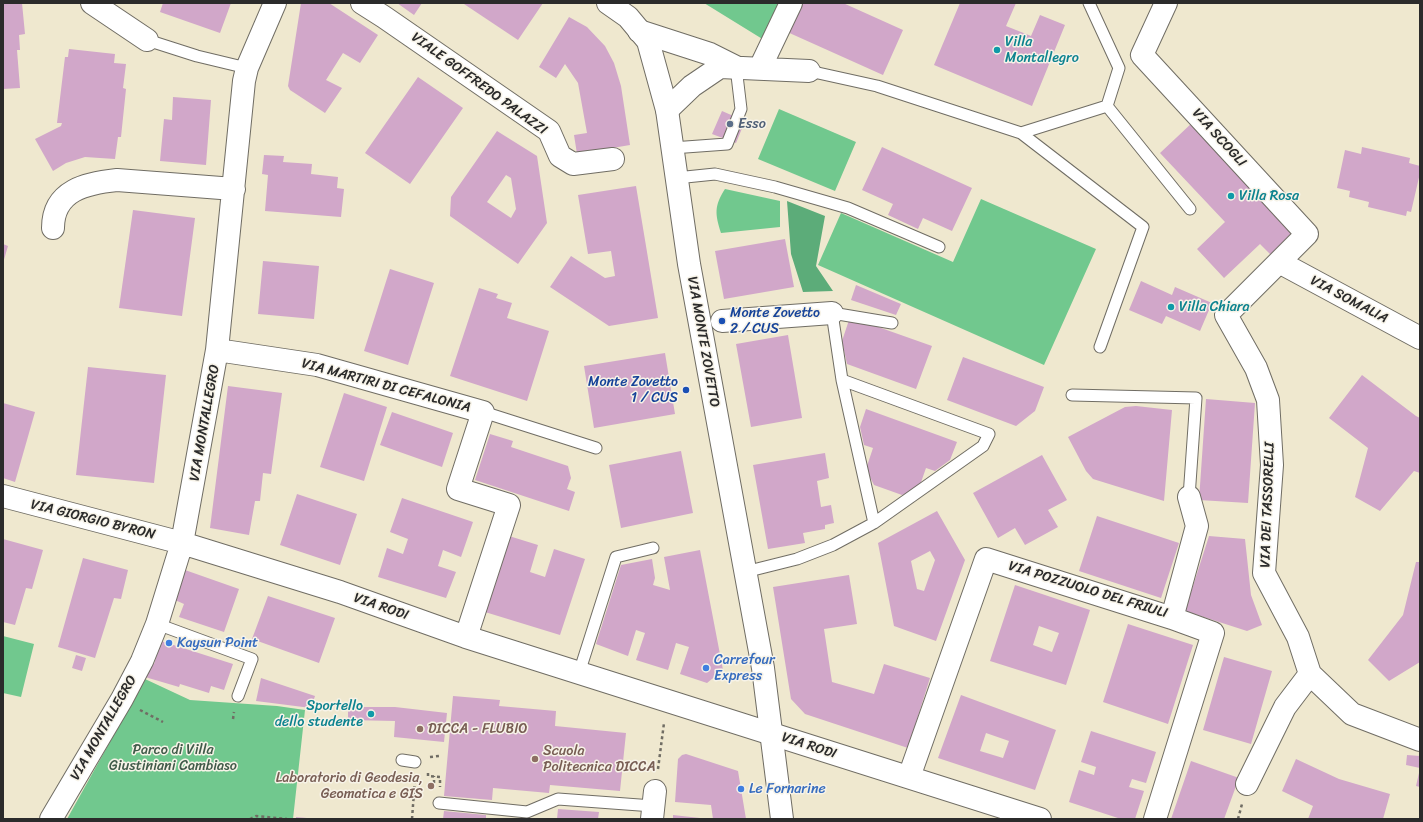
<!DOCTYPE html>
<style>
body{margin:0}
#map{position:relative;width:1423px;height:822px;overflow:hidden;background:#efe8cf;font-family:Sriracha,sans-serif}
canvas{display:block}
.frame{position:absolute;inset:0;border:4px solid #2b2b2b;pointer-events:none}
</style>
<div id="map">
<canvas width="1423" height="822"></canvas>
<div class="frame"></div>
</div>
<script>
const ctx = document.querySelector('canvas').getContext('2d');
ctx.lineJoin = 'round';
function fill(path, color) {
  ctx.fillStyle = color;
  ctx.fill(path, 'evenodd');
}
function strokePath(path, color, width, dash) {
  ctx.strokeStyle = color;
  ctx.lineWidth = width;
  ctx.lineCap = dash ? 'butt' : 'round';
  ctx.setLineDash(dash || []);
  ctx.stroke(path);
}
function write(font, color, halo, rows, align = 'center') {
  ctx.font = font + ' Sriracha,sans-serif';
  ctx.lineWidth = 3;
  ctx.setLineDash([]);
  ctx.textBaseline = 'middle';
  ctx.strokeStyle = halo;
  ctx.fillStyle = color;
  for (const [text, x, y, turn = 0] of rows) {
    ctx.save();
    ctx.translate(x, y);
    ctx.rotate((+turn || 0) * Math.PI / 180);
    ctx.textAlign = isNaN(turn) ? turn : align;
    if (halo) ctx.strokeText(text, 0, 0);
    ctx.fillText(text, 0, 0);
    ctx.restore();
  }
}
fill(new Path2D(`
 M 704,3 L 784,3 L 764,40 Z
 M 779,109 L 856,142 L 835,191 L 758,159 Z
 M 725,189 L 780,201 L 780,227 L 721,233 C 715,214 714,206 725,189 Z
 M 981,199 L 1096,249 L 1044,365 L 818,265 L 841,213 L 953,262 Z
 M 3,636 L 34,644 L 21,697 L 3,693 Z
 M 145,679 L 190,700 L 277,706 L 305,710 L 293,819 L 67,819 Z`), '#71c88e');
fill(new Path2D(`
 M 787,201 L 825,216 L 816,266 L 833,291 L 803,292 L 791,254 Z`), '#5cac79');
fill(new Path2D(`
 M 3,3 L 22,3 L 25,34 L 19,35 L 20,50 L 17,50 L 20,88 L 3,89 Z
 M 163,3 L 231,3 L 220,33 L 160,12 Z
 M 301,3 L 329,3 L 378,35 L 360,63 L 343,53 L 326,80 L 342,88 L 325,113 L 290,90 L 288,86 Z
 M 397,3 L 422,3 L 414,15 Z
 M 464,3 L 543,3 L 518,40 L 464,4 Z
 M 798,3 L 843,3 L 903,30 L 883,75 L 785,31 Z
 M 960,3 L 1016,3 L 1006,26 L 1031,36 L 1040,15 L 1065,25 L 1032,106 L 934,65 Z
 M 569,17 L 587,27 L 605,46 L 614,63 L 621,86 L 630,145 L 577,154 L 574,135 L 587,133 L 578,83 L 565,64 L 556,78 L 539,67 Z
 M 69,49 L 115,54 L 114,63 L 126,64 L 123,88 L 126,89 L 121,137 L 118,137 L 115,159 L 85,157 L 66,163 L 53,171 L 35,139 L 61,126 L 62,123 L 57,123 L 65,57 L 68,57 Z
 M 418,77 L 463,108 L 410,184 L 365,153 Z
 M 173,97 L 211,100 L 206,165 L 160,161 L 164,119 L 172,120 Z
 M 722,111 L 745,121 L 736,143 L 712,134 Z
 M 1193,122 L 1298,234 L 1273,257 L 1260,244 L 1224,278 L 1197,249 L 1225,222 L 1160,153 Z
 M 497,131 L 537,156 L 547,223 L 518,264 L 450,216 L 451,197 ZM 506,175 L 511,178 L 516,209 L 511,218 L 487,202 Z
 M 882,147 L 972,188 L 952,231 L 923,218 L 918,229 L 888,215 L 893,204 L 862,190 Z
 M 1362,147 L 1410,158 L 1409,163 L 1420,166 L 1420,173 L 1411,212 L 1407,211 L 1406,216 L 1368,207 L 1369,202 L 1349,197 L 1350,191 L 1337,188 L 1345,150 L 1361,154 Z
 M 264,155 L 284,156 L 283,162 L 312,164 L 311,174 L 338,177 L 337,188 L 344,189 L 341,217 L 265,211 L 268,175 L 262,174 Z
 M 636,186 L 658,318 L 609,326 L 550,287 L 571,256 L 605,278 L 615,276 L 611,251 L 588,254 L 578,195 Z
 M 133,210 L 195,218 L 182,316 L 119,308 Z
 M 785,239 L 794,287 L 724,299 L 715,251 Z
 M 3,244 L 8,246 L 3,263 Z
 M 263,261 L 319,266 L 314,319 L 258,314 Z
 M 390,269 L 434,283 L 408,365 L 364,351 Z
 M 1141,281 L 1172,295 L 1175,287 L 1212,303 L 1200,331 L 1166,316 L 1162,324 L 1129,310 Z
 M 856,285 L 901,304 L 896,315 L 851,300 Z
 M 479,288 L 498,294 L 496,298 L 512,303 L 507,318 L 549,331 L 527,401 L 450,376 Z
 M 850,317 L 932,346 L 916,389 L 847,364 L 842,341 Z
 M 788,335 L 802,418 L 751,427 L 736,344 Z
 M 665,353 L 675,414 L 594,428 L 584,366 Z
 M 963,357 L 1044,387 L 1035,411 L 1016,426 L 947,400 Z
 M 88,367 L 166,375 L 154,483 L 76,475 Z
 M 1362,375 L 1416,416 L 1420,418 L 1420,473 L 1414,471 L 1380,511 L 1355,497 L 1368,448 L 1329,418 Z
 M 228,386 L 282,393 L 271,474 L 263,473 L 260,501 L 255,501 L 249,535 L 210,528 Z
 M 344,393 L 387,407 L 364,481 L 320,467 Z
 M 1206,399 L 1255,403 L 1248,503 L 1199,500 Z
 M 3,403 L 35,412 L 15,482 L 3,478 Z
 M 1136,406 L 1172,410 L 1164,501 L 1093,479 L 1086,471 L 1068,437 L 1125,407 Z
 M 866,409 L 957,442 L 950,460 L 935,471 L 926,468 L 919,488 L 902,495 L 874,485 L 866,469 L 873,448 L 864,445 L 860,427 Z
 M 392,412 L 453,433 L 442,467 L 380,445 Z
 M 490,434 L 513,441 L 511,447 L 568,466 L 571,478 L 567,489 L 575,492 L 569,511 L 475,480 Z
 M 681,451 L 693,513 L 621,528 L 609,465 Z
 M 825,453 L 829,478 L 817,481 L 821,507 L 831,505 L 834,523 L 825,525 L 825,529 L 803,533 L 805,543 L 768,549 L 753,465 Z
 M 1042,455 L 1067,500 L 1048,510 L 1058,527 L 1025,545 L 1015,528 L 998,538 L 973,493 Z
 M 297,494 L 357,514 L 340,565 L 280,545 Z
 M 402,498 L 473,522 L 461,557 L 443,550 L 438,566 L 456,572 L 446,598 L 378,577 L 387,548 L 403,554 L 408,539 L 390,532 Z
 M 937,511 L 965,560 L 936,641 L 894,626 L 878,543 ZM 930,551 L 935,560 L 924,591 L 917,589 L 911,561 Z
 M 1097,516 L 1179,543 L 1161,598 L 1079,571 Z
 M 509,536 L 538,545 L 530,572 L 545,577 L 554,549 L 585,559 L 560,635 L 485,612 Z
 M 1209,536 L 1245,539 L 1251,595 L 1262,625 L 1247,631 L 1185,611 Z
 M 3,539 L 43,550 L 32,589 L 26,588 L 15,625 L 3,622 Z
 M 700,550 L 723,670 L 707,683 L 680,674 L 689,647 L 676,643 L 668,670 L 636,660 L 645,633 L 636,630 L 628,656 L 596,644 L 621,565 L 652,559 L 655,578 L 653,585 L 670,590 L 664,557 Z
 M 83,558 L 128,570 L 121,599 L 114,598 L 95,658 L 58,647 Z
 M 1416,562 L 1420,562 L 1420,662 L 1389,681 L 1368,660 L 1403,615 Z
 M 185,570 L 239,589 L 224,632 L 179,617 L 184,604 L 175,600 Z
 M 849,575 L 857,624 L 824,629 L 832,682 L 874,694 L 884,664 L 930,678 L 908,748 L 805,714 L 791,699 L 773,587 Z
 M 1015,585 L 1090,610 L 1066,685 L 990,661 ZM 1039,626 L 1059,633 L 1052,652 L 1033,645 Z
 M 268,596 L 335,618 L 319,663 L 252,639 Z
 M 1128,624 L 1193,645 L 1168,724 L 1103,702 Z
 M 161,641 L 233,664 L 224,690 L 211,686 L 209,693 L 180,684 L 179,687 L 145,677 L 151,663 L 154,664 Z
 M 76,655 L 86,658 L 82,671 L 72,668 Z
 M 1224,657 L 1272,671 L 1251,744 L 1203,730 Z
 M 261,678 L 315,696 L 311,708 L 256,701 Z
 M 961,695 L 1056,730 L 1035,790 L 938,758 ZM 986,733 L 1009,741 L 1003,758 L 980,751 Z
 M 453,696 L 500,700 L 499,706 L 556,711 L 555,726 L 626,733 L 620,791 L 550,785 L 549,793 L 493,788 L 492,800 L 444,796 Z
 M 348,707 L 395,707 L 447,713 L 444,742 L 394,737 L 395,721 L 348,720 Z
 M 1091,731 L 1156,752 L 1146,783 L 1132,779 L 1129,787 L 1144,791 L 1135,819 L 1121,819 L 1069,802 L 1079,770 L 1094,775 L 1096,767 L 1081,762 Z
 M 686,754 L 738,771 L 746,819 L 713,819 L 711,805 L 675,802 L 678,759 L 682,755 Z
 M 1407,755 L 1420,756 L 1420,768 L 1406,765 Z
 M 1296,759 L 1339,779 L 1390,794 L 1383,819 L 1308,819 L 1313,806 L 1282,791 Z
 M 1191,761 L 1239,778 L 1224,819 L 1171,819 Z
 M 1419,773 L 1420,773 L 1420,787 L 1416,786 Z
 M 558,809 L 599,812 L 598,819 L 557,819 Z
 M 444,811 L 486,815 L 486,819 L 443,819 Z
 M 673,815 L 700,818 L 700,819 L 673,819 Z
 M 296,817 L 307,818 L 307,819 L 296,819 Z`), '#d1a7c9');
const lane = new Path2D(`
 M 1089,3 L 1119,68 L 1107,106
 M 147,40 L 197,56 L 247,68
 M 809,71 L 877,86 L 1021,133 L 1143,227 L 1100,347
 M 1107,106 L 1190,209
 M 1021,133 L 1107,106
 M 672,148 L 727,144 L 741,109 L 736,67
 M 676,178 L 715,174 L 775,187 L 848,208 L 939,247
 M 842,380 L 989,434 L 983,446 L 874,523
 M 1072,395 L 1196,398 L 1189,497
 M 483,412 L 596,448
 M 745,572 L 797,559 L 833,545 L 874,523 L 842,380 L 832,313 L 892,323
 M 157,624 L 252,659 L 238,696
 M 579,673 L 616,557 L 653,548
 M 402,760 L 415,762
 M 439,803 L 527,812 L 558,799 L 653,806`);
const street = new Path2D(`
 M 92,3 L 147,40
 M 362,3 L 384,17 L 549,131 L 560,156 L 573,164 L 613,159
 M 1166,3 L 1142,55 L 1307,234 L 1226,315 L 1256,368 L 1268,400 L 1272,465 L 1264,573 L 1298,637 L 1310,674 L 1352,714 L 1420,740
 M 639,31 L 710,54 L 736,67
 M 760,68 L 791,3
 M 667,110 L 692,86 L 720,67 L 809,71
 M 53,228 C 53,190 87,183 117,180 L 234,189
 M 1279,262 L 1420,338
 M 722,321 L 832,313
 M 217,350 L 317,365 L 483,412 L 458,489 L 509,505 L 466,637
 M 3,496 L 182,543 L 340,592 L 466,637 L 1040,819
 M 1172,618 L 1197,526 L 1189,497
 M 909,777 L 986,559 L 1172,618 L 1213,633 L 1155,819
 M 1247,784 L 1285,707 L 1310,674
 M 51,819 L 122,699 L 142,661 L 157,624 L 182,543 L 217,350 L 244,81 L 247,68 L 275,3
 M 652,819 L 655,791`);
const secondary = new Path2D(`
 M 608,3 L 628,17 L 648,41 L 667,110 L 689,264 L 763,668 L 782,819`);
strokePath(lane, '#706d64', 13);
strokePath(street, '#706d64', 24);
strokePath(secondary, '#706d64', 24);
strokePath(new Path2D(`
 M 140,710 L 163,722
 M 233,719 L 234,712
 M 430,757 L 439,756
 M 658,769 L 664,723
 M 428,773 L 428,776 L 440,777 L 440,787
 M 434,783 L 434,776
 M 250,819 L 256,816 L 287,819
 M 412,819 L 415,778
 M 1238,819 L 1242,804`), '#706d64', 2.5, [3, 3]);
strokePath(lane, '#fff', 11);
strokePath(street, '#fff', 22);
strokePath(secondary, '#fff', 22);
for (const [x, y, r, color] of [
 [997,50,4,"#0f9aa8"],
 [730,124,4,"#5c6f8a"],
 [1231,196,4,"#0f9aa8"],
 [1171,307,4,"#0f9aa8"],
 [722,321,4,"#1a4fb4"],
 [686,390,4,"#1a4fb4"],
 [169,643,4,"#3f7fe0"],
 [706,668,4,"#3f7fe0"],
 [371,714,4,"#0f9aa8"],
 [420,729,4,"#8d6e63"],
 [535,759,4,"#8d6e63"],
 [431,786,4,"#8d6e63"],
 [741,789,4,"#3f7fe0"]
]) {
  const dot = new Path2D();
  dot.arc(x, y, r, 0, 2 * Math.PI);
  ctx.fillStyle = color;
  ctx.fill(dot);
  strokePath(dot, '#f7f3e8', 1.5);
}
write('14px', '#0d838f', '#f7f3e8', [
 ["Villa",1005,42],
 ["Montallegro",1005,58],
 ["Villa Rosa",1239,196],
 ["Villa Chiara",1179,307],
 ["Sportello",363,706,"right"],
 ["dello studente",363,722,"right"]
], 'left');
write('14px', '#2b2b2b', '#f7f3e8', [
 ["VIALE GOFFREDO PALAZZI",479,84,36],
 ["VIA SCOGLI",1219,138,48],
 ["VIA SOMALIA",1349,300,28],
 ["VIA MONTE ZOVETTO",703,342,80],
 ["VIA MARTIRI DI CEFALONIA",386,386,15],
 ["VIA MONTALLEGRO",205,423,-80],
 ["VIA DEI TASSORELLI",1268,505,-88],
 ["VIA GIORGIO BYRON",93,520,14],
 ["VIA POZZUOLO DEL FRIULI",1088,590,17],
 ["VIA RODI",381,607,19],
 ["VIA MONTALLEGRO",104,728,-60],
 ["VIA RODI",809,746,18]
]);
write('14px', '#4e5e75', '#f7f3e8', [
 ["Esso",738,124]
], 'left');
write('14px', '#164399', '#f7f3e8', [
 ["Monte Zovetto",730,313],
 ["2 / CUS",730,329],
 ["Monte Zovetto",678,382,"right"],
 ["1 / CUS",678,398,"right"]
], 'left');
write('14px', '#366cbe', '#f7f3e8', [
 ["Kaysun Point",177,643],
 ["Carrefour",714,660],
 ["Express",714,676],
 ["Le Fornarine",749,789]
], 'left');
write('14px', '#785e54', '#f7f3e8', [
 ["DICCA - FLUBIO",428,729],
 ["Scuola",543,751],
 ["Politecnica DICCA",543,767],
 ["Laboratorio di Geodesia,",423,778,"right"],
 ["Geomatica e GIS",423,794,"right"]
], 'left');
write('14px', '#405a49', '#f7f3e8', [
 ["Parco di Villa",173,750],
 ["Giustiniani Cambiaso",173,766]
]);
</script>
